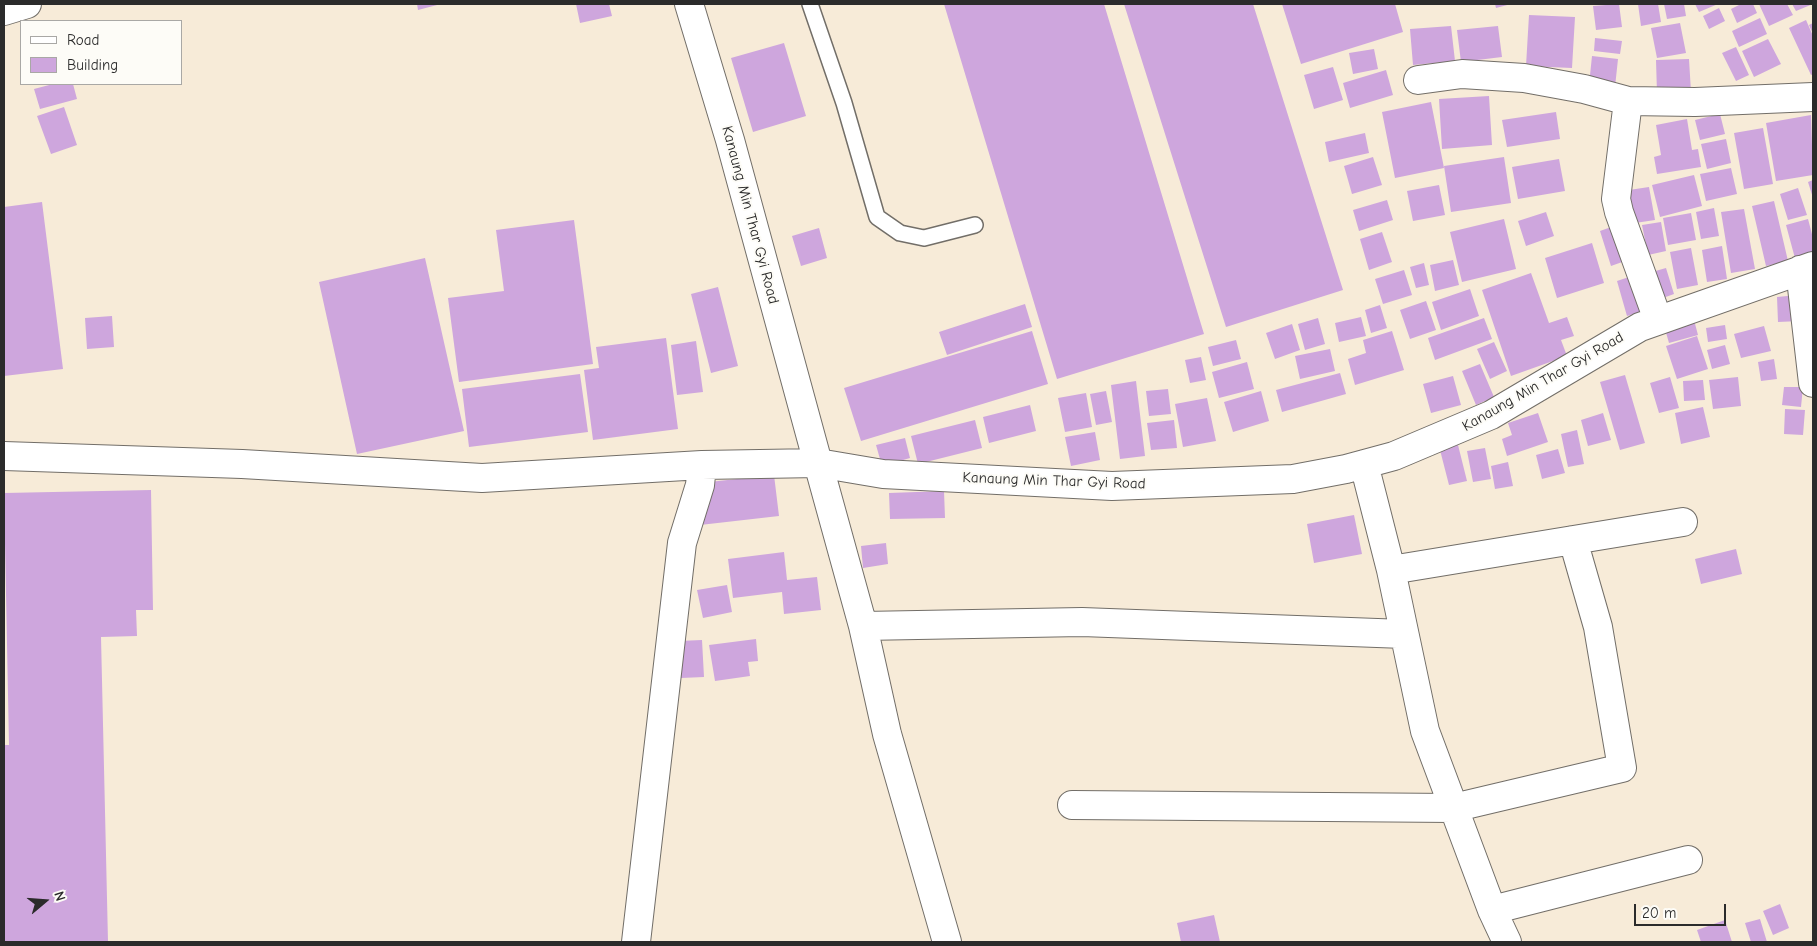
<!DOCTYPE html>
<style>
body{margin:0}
#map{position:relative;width:1817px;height:946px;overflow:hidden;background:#f7ebd8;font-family:"Comic Neue",sans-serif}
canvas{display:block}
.frame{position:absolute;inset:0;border:5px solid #2b2b2b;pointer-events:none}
.legend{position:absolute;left:20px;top:20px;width:162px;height:65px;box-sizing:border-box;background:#fdfcf7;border:1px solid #a9a8a5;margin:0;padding:6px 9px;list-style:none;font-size:15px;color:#2b2b2b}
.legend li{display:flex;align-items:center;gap:10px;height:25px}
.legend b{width:25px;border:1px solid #a9a8a5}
.north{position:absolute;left:20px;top:876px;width:50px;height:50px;-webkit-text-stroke:4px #fdfcf7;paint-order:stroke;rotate:72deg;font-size:14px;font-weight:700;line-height:20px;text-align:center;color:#2b2b2b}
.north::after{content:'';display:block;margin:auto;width:18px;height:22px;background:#2b2b2b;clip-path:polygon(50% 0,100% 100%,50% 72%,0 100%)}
.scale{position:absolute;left:1634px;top:904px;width:92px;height:22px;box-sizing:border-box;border:2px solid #2b2b2b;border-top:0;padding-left:6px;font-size:15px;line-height:18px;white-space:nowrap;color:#2b2b2b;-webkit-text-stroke:4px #fdfcf7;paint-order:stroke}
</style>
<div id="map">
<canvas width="1817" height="946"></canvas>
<div class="frame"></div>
<ul class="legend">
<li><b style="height:6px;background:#fff"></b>Road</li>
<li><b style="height:14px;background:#cea6dd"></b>Building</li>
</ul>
<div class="north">N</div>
<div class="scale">20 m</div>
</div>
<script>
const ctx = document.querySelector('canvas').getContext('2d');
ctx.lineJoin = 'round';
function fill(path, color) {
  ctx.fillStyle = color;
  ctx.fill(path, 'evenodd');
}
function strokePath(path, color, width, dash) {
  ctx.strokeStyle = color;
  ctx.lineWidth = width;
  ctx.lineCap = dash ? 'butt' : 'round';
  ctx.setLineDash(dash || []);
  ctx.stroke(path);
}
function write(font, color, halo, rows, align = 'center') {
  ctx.font = font + ' "Comic Neue",sans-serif';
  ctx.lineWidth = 4;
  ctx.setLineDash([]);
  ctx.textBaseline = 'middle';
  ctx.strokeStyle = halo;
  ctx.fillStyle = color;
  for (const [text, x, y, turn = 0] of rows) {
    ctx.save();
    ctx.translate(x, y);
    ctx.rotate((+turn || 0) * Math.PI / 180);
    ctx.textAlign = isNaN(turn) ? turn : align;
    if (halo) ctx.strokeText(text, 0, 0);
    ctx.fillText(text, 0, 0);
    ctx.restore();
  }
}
fill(new Path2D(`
 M 417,4 L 441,4 L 418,10 Z
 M 576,4 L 609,4 L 612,16 L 580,23 Z
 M 944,4 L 1104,4 L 1204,334 L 1057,379 Z
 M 1124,4 L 1253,4 L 1343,290 L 1226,327 Z
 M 1282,4 L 1395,4 L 1403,32 L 1301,64 Z
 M 1495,4 L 1511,4 L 1496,8 Z
 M 1619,4 L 1622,27 L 1596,30 L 1593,6 Z
 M 1638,4 L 1658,4 L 1661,22 L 1641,26 Z
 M 1664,4 L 1684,4 L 1686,16 L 1667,19 Z
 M 1695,4 L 1718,4 L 1699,12 Z
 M 1741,4 L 1753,4 L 1757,13 L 1737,23 L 1731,9 Z
 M 1759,4 L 1787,4 L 1793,15 L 1769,26 Z
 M 1792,4 L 1813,4 L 1796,11 Z
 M 1719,8 L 1725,21 L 1709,29 L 1703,16 Z
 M 1529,15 L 1575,17 L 1572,68 L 1526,66 Z
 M 1760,18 L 1767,34 L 1739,47 L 1732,31 Z
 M 1806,20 L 1813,36 L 1813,74 L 1811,75 L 1789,28 Z
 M 1680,23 L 1686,53 L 1657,58 L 1651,28 Z
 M 1813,23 L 1813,34 L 1809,25 Z
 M 1451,26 L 1455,61 L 1413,65 L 1410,29 Z
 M 1498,26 L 1502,57 L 1461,62 L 1457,30 Z
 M 1595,38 L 1622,41 L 1620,54 L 1594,51 Z
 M 1768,39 L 1781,64 L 1754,77 L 1742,51 Z
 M 784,43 L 806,116 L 753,132 L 731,58 Z
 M 1736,47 L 1749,75 L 1736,81 L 1722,53 Z
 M 1374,49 L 1378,69 L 1353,74 L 1349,53 Z
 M 1592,56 L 1618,59 L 1615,87 L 1589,85 Z
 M 1689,59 L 1691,92 L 1657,93 L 1656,60 Z
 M 1333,67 L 1343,100 L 1314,109 L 1304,75 Z
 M 1386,70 L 1393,95 L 1350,108 L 1343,83 Z
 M 53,84 L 73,84 L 77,99 L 40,109 L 34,89 Z
 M 1489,96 L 1492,145 L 1442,149 L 1439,99 Z
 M 1431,102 L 1444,168 L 1395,178 L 1382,112 Z
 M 64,107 L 77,145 L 51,154 L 37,116 Z
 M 1556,112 L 1560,139 L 1507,147 L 1502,120 Z
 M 1720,114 L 1725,134 L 1700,140 L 1695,120 Z
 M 1811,115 L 1813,175 L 1776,181 L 1766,123 Z
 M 1687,119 L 1692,150 L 1698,149 L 1701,167 L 1657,174 L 1654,157 L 1661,155 L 1656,125 Z
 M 1763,128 L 1773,184 L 1744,189 L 1734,133 Z
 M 1365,133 L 1369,153 L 1329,162 L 1325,142 Z
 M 1726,139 L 1731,163 L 1707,169 L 1701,144 Z
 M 1373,157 L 1382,185 L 1352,194 L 1344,166 Z
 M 1504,157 L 1511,203 L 1451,212 L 1444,166 Z
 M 1559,159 L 1565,191 L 1518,199 L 1512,167 Z
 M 1731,168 L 1737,194 L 1706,201 L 1700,174 Z
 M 1694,175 L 1702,206 L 1660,217 L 1652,185 Z
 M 1813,180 L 1813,198 L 1808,182 Z
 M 1439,185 L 1445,215 L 1413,221 L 1407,191 Z
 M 1649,187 L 1655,220 L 1635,223 L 1629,190 Z
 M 1798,188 L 1807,215 L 1788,220 L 1780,194 Z
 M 1387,200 L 1393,220 L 1359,231 L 1353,210 Z
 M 1774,201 L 1788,261 L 1766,266 L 1752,206 Z
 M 42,202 L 63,369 L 4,376 L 4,207 Z
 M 1714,208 L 1719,236 L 1701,239 L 1696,212 Z
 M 1744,209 L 1755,269 L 1731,273 L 1721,212 Z
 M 1546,212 L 1554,236 L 1526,246 L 1518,221 Z
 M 1691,213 L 1696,240 L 1668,245 L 1663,218 Z
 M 1504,219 L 1516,269 L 1462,282 L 1450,232 Z
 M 1808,219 L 1813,238 L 1813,257 L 1796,262 L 1786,225 Z
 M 574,220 L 593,364 L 459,382 L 448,298 L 504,291 L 496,230 Z
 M 1661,222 L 1666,251 L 1648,255 L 1642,225 Z
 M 1614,226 L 1625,261 L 1611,266 L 1600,231 Z
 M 819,228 L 827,258 L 801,266 L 792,236 Z
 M 1382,232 L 1392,262 L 1369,270 L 1360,239 Z
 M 1592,243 L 1604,283 L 1557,298 L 1545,258 Z
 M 1722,246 L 1727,279 L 1707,282 L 1702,250 Z
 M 1691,248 L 1698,285 L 1677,289 L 1670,252 Z
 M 425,258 L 464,431 L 357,454 L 319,282 Z
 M 1453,260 L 1459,285 L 1435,291 L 1430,265 Z
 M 1424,263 L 1429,285 L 1416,288 L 1410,267 Z
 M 1666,268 L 1674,294 L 1660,299 L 1652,272 Z
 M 1404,270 L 1412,295 L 1383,304 L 1375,279 Z
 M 1531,273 L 1549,323 L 1567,317 L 1574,336 L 1561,340 L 1567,356 L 1511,376 L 1482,290 Z
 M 1629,277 L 1640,312 L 1627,316 L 1617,281 Z
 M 718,287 L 738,366 L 711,373 L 691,294 Z
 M 1470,289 L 1479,316 L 1441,330 L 1432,302 Z
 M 1798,295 L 1800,321 L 1778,322 L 1777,297 Z
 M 1426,301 L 1436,330 L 1410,339 L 1400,310 Z
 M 1025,304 L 1032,327 L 947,355 L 939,332 Z
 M 1380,305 L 1387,328 L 1371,333 L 1365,310 Z
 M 112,316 L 114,347 L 87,349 L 85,318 Z
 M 1361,317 L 1366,336 L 1339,342 L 1335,323 Z
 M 1318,318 L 1325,344 L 1305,350 L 1298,324 Z
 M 1484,318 L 1492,339 L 1435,360 L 1428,338 Z
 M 1694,320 L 1698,335 L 1669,343 L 1665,329 Z
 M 1292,324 L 1300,350 L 1275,359 L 1266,333 Z
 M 1725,325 L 1727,339 L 1708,342 L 1706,328 Z
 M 1764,326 L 1771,351 L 1741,358 L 1734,334 Z
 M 1032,331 L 1048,384 L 861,441 L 844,388 Z
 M 1392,331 L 1404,370 L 1355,385 L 1348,359 L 1366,353 L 1363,340 Z
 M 1697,336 L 1708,369 L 1677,379 L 1666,346 Z
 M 666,338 L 678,429 L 593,440 L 584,370 L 599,368 L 596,347 Z
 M 1236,340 L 1241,359 L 1213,366 L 1208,347 Z
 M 696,341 L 703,392 L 677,395 L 671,345 Z
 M 1494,342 L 1507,371 L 1490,379 L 1477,349 Z
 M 1725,345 L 1730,364 L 1712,369 L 1707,350 Z
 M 1330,349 L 1335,371 L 1300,379 L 1295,356 Z
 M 1201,357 L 1206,380 L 1190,383 L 1185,360 Z
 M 1774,359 L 1777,379 L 1761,381 L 1758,362 Z
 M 1247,362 L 1254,389 L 1219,398 L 1212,372 Z
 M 1480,364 L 1494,397 L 1476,405 L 1462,371 Z
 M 1340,373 L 1346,394 L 1282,412 L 1276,390 Z
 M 580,374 L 588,432 L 469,447 L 462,389 Z
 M 1625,375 L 1645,443 L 1620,450 L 1600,382 Z
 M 1453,376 L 1461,405 L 1431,413 L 1423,384 Z
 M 1670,377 L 1679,408 L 1659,413 L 1650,383 Z
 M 1738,377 L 1741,406 L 1713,409 L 1709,380 Z
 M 1703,380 L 1705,400 L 1684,401 L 1683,381 Z
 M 1136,381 L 1145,456 L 1120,459 L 1111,385 Z
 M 1784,387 L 1803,387 L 1801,407 L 1782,405 Z
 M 1168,389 L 1171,414 L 1149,416 L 1146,391 Z
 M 1106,391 L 1112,422 L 1096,425 L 1090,394 Z
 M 1261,391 L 1269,421 L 1233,432 L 1224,402 Z
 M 1086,393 L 1092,427 L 1065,432 L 1058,398 Z
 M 1207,398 L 1216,441 L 1183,447 L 1175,404 Z
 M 1030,405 L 1036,431 L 989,443 L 983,417 Z
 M 1703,407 L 1710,437 L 1681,444 L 1675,413 Z
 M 1785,409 L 1805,410 L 1803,435 L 1784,434 Z
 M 1538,413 L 1548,442 L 1507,456 L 1502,439 L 1512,435 L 1508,423 Z
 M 1603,413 L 1611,440 L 1588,446 L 1581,420 Z
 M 975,420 L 982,448 L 918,464 L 911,436 Z
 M 1174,420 L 1177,448 L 1151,450 L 1147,423 Z
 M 1577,430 L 1584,464 L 1568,467 L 1561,434 Z
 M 1095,432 L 1100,460 L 1071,466 L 1065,437 Z
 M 905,438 L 910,458 L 882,466 L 876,445 Z
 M 1458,445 L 1467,481 L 1449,485 L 1440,450 Z
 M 1485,448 L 1491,479 L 1473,482 L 1467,451 Z
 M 1558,449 L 1565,473 L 1542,479 L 1536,455 Z
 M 1508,462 L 1513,486 L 1495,489 L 1491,466 Z
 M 774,475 L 779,516 L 700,525 L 709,482 Z
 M 151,490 L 153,610 L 136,610 L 137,636 L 101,637 L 108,942 L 4,942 L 4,745 L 9,745 L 4,493 Z
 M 944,491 L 945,518 L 890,519 L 889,493 Z
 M 1354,515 L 1362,554 L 1314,563 L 1307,524 Z
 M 886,543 L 888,564 L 863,568 L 861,546 Z
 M 1736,549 L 1742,574 L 1701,584 L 1695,559 Z
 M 784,552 L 787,580 L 817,577 L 821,610 L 784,614 L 782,592 L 733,598 L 728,559 Z
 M 727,585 L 732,612 L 703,618 L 697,590 Z
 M 756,639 L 758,661 L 748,662 L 750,676 L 715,681 L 709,645 Z
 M 702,640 L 704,677 L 681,678 L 679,641 Z
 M 1780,904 L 1789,928 L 1773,935 L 1763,911 Z
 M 1214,915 L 1220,942 L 1181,942 L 1177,923 Z
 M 1760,919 L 1767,942 L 1751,942 L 1745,923 Z
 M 1725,920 L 1732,942 L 1701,942 L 1697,930 Z`), '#cea6dd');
const service = new Path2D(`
 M 810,4 L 844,103 L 877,217 L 900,233 L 924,238 L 975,225`);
const minor = new Path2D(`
 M 689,4 L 730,140 L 818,463 L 883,474 L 1112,486 L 1293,479 L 1346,469 L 1394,456 L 1491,415 L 1640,327 L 1813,266
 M 4,11 L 27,4
 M 1418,80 L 1462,74 L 1524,78 L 1584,89 L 1628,101 L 1695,102 L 1813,97
 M 1628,101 L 1616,199 L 1619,212 L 1658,320
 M 1800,270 L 1813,383
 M 4,456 L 242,464 L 482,478 L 702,465
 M 1364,464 L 1391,570 L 1425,731 L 1492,910 L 1507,942
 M 1391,570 L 1683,522
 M 863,626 L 1082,622 L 1404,634
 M 1072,805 L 1453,808 L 1622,768 L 1598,627 L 1573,540
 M 1492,910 L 1688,860
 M 636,942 L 682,543 L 700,485 L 702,465 L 818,463 L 863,626 L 887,734 L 947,942`);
strokePath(service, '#726e68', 18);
strokePath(minor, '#726e68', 30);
strokePath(service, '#fff', 15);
strokePath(minor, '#fff', 28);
write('15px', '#2b2b2b', '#fdfcf7', [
 ["Kanaung Min Thar Gyi Road",750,215,75],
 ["Kanaung Min Thar Gyi Road",1543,382,-30],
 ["Kanaung Min Thar Gyi Road",1054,481,2]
]);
</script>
